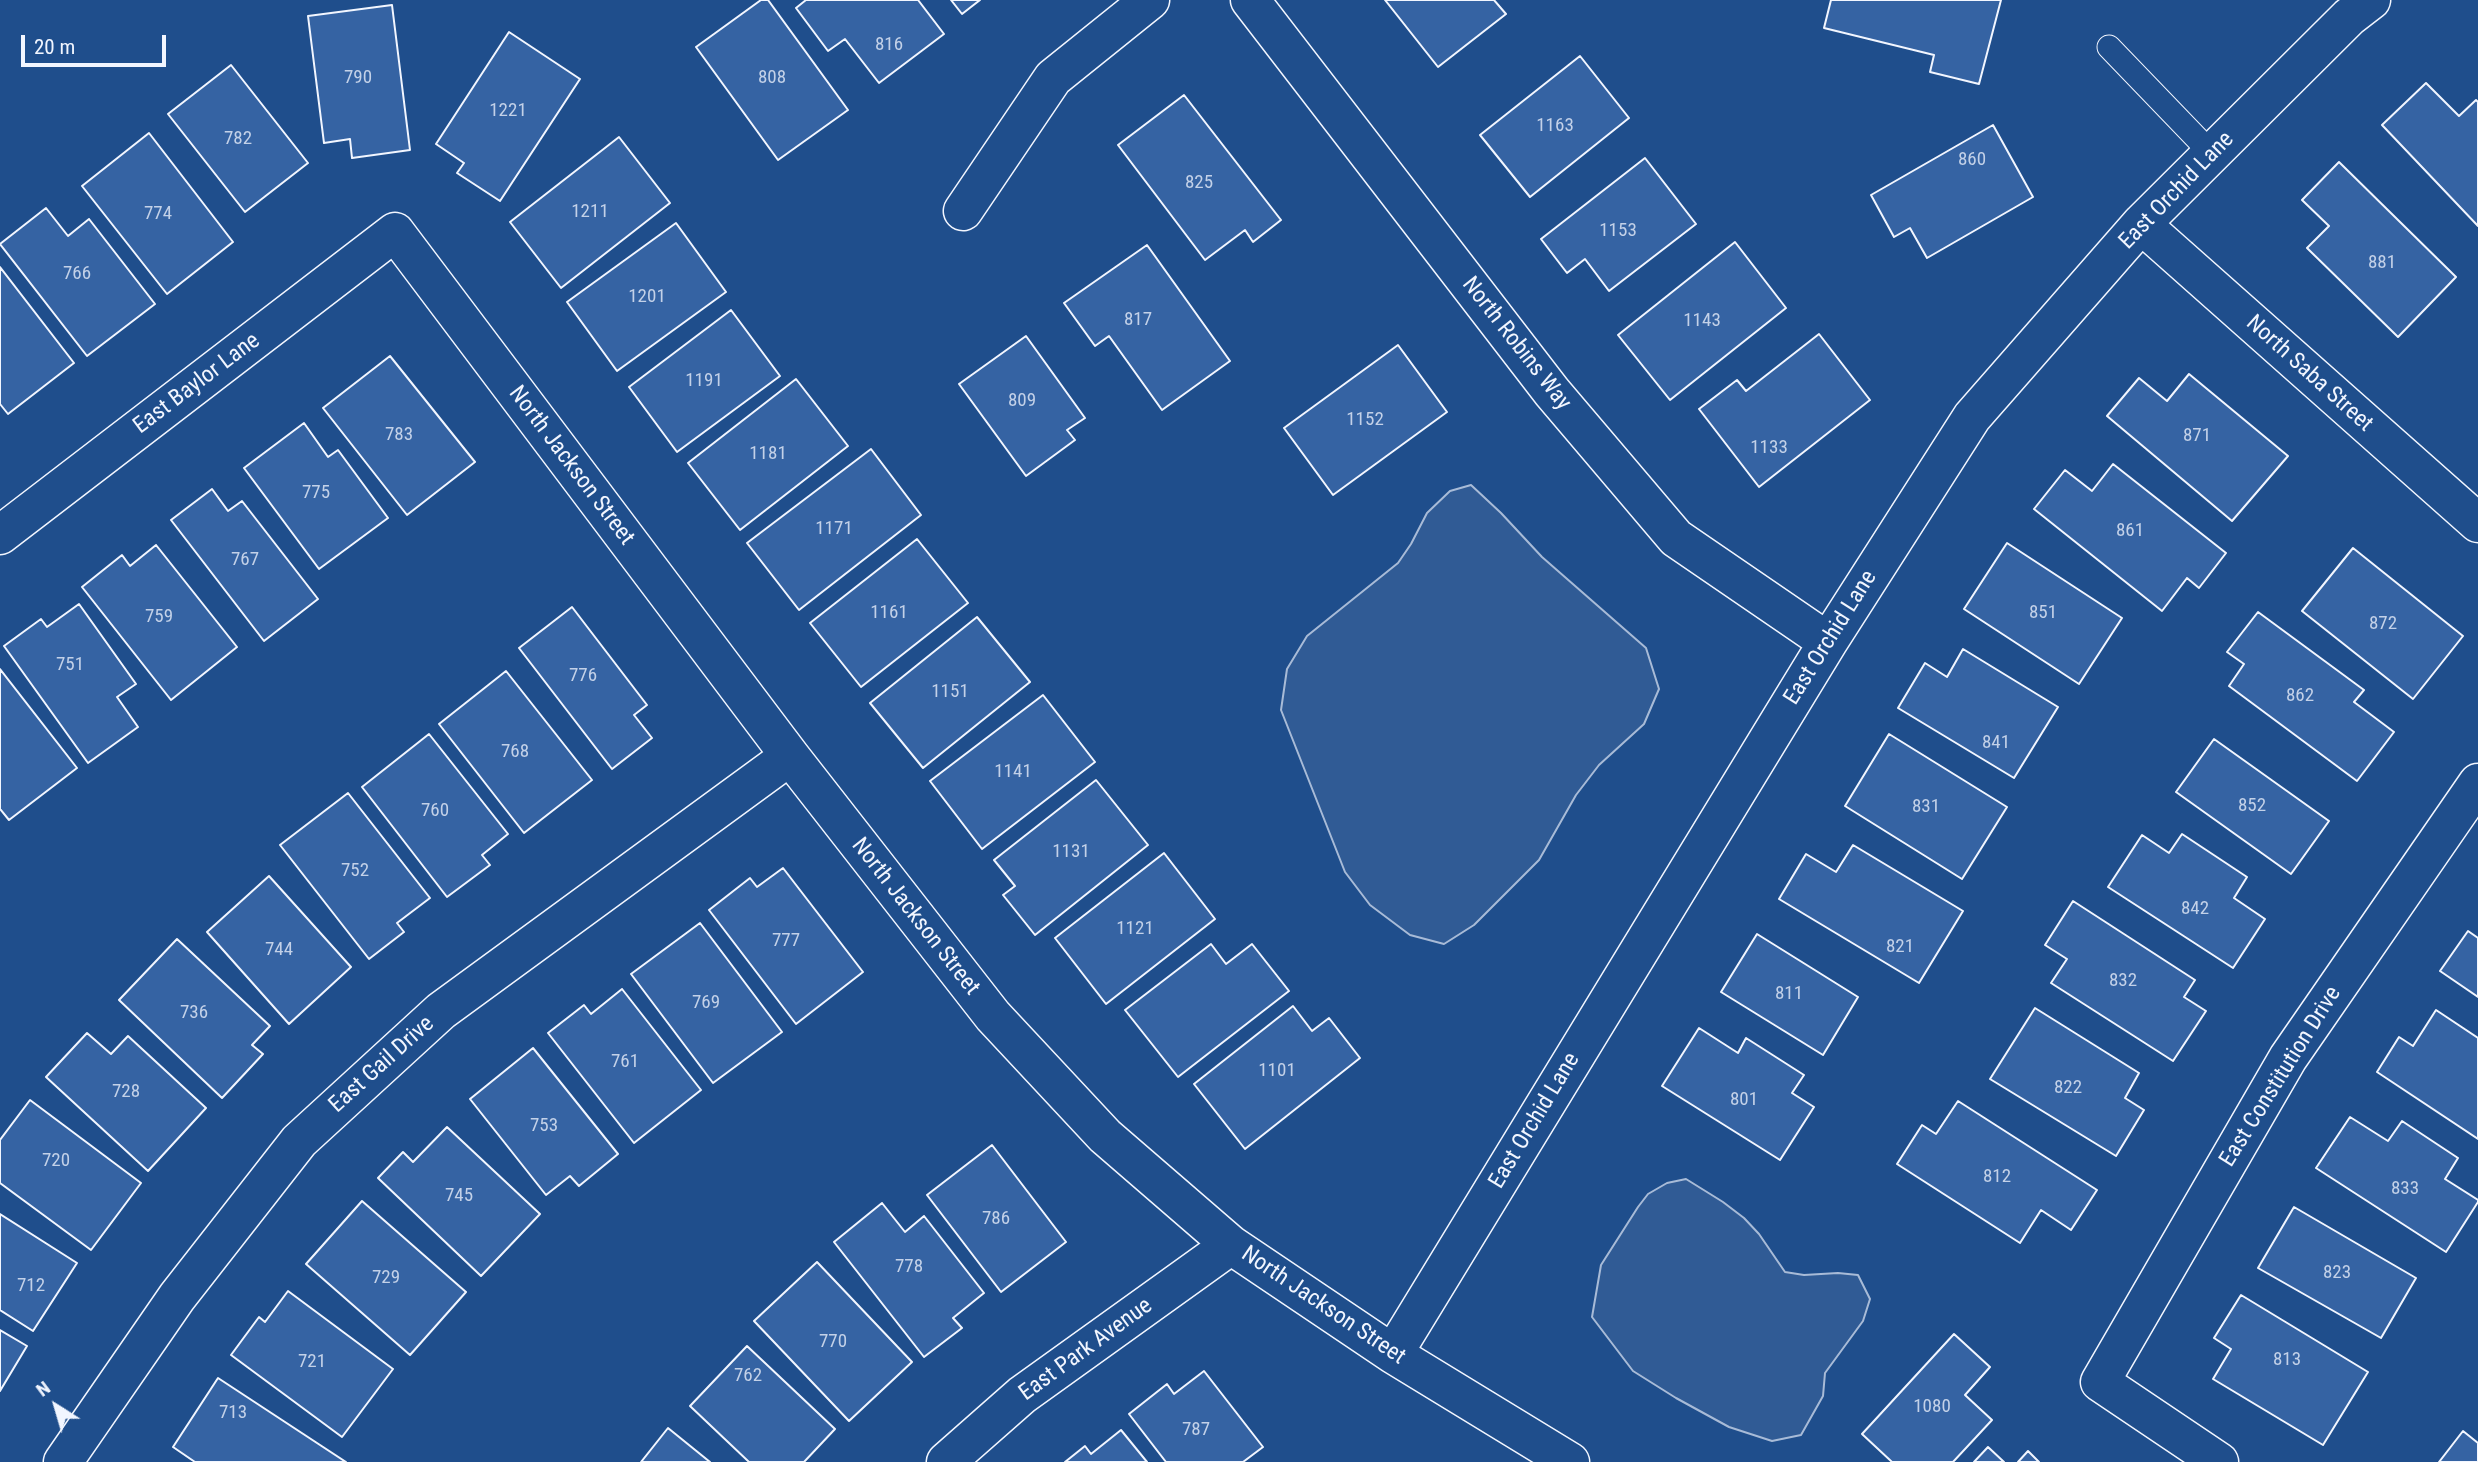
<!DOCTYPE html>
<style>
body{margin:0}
#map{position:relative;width:2478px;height:1462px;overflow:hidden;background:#1f4e8c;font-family:"Roboto Condensed",sans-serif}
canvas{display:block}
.north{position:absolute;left:21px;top:1371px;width:70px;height:70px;-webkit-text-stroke:5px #1f4e8c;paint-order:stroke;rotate:323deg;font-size:19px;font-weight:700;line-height:28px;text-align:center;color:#f2f6ff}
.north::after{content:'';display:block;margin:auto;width:24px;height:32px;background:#f2f6ff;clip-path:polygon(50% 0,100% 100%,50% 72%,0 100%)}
.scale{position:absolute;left:21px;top:35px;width:145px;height:32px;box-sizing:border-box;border:4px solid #f2f6ff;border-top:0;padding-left:9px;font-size:21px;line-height:24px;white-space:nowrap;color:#f2f6ff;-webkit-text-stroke:5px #1f4e8c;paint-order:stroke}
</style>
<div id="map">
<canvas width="2478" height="1462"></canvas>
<div class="north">N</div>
<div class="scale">20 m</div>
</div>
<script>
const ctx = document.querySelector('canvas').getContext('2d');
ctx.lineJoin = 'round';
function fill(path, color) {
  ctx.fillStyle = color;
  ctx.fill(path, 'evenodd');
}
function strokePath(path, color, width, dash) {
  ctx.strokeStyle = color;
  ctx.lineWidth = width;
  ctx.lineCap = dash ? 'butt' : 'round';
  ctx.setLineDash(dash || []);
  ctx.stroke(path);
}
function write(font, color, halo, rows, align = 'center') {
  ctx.font = font + ' "Roboto Condensed",sans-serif';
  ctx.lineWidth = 5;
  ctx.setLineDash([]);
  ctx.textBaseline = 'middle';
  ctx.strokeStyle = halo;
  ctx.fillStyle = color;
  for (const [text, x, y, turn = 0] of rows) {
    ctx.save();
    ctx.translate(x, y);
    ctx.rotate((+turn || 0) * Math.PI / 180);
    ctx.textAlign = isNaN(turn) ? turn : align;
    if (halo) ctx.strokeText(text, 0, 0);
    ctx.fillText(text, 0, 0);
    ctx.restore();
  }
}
const built = new Path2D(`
 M 1471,485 L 1501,513 L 1542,557 L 1646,648 L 1659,689 L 1644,724 L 1599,765 L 1576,795 L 1539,860 L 1474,925 L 1444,944 L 1410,935 L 1370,905 L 1345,872 L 1281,710 L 1287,669 L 1307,636 L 1398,563 L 1411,544 L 1427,513 L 1450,491 Z
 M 1686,1179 L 1723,1202 L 1744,1218 L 1759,1234 L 1785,1272 L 1804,1275 L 1838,1273 L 1858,1275 L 1870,1299 L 1863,1321 L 1825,1373 L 1823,1396 L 1801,1435 L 1772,1441 L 1729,1427 L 1676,1398 L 1633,1371 L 1592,1317 L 1601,1265 L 1638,1207 L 1648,1194 L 1667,1183 Z`);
fill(built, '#305b95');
strokePath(built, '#a8bbd7', 2);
const building = new Path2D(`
 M 761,0 L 768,0 L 848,110 L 778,160 L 696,47 Z
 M 806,0 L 918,0 L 944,34 L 879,83 L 845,39 L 828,51 L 796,8 Z
 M 951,0 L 980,0 L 962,14 Z
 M 1385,0 L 1494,0 L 1506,14 L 1438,67 Z
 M 1831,0 L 2001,0 L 1979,84 L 1930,72 L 1934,55 L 1824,28 Z
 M 392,5 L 410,150 L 352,158 L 350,139 L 324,143 L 308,16 Z
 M 509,32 L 580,79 L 500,201 L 457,173 L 464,163 L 436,144 Z
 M 1580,56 L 1629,118 L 1530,197 L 1480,135 Z
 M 231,65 L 308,163 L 245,212 L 168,114 Z
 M 2426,83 L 2459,116 L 2476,100 L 2478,102 L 2478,226 L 2382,125 Z
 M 1184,95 L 1281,220 L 1253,242 L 1245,230 L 1205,260 L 1118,145 Z
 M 1993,125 L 2033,197 L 1927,258 L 1910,228 L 1894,237 L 1871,195 Z
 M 149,133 L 233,242 L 167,294 L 82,186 Z
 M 619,137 L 670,203 L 561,288 L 510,222 Z
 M 1645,158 L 1696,224 L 1609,291 L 1585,259 L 1567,273 L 1541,239 Z
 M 2339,162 L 2456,277 L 2398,337 L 2307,248 L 2329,226 L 2302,200 Z
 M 46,208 L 68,236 L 89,219 L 155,304 L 87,356 L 0,244 Z
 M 676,223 L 726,292 L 617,371 L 567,302 Z
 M 1735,242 L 1786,308 L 1670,400 L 1618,335 Z
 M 1147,245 L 1230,361 L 1162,410 L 1109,336 L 1095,346 L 1064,303 Z
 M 0,267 L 74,363 L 8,414 L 0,404 Z
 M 731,310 L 780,376 L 677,452 L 629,387 Z
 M 1819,334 L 1870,400 L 1759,487 L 1699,409 L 1737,380 L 1746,391 Z
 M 1026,336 L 1085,418 L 1067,430 L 1075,440 L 1026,476 L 959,384 Z
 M 1398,345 L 1447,412 L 1333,495 L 1284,428 Z
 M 390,356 L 475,462 L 407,515 L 323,408 Z
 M 2189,374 L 2288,456 L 2232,521 L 2107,416 L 2139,378 L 2167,401 Z
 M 796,379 L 848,446 L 740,530 L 688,463 Z
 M 304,423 L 328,457 L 338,450 L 388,518 L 319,569 L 244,468 Z
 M 871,449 L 921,515 L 799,610 L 747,543 Z
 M 2113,464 L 2226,553 L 2199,588 L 2187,578 L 2162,611 L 2034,509 L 2065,470 L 2092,491 Z
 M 212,489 L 228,511 L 242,501 L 318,599 L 264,641 L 171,520 Z
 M 917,539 L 968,603 L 861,687 L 810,623 Z
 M 2007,543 L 2122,618 L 2079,684 L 1964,609 Z
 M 156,545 L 237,647 L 171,700 L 82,587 L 122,555 L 130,566 Z
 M 2353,548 L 2463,636 L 2413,699 L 2302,611 Z
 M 79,604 L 136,684 L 117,697 L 138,727 L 88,763 L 4,646 L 41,619 L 47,627 Z
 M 572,607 L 647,705 L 634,715 L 652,738 L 612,769 L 519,648 Z
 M 2258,612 L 2364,690 L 2354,702 L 2394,732 L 2357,781 L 2229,686 L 2244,664 L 2227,652 Z
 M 977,617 L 1030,682 L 923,768 L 870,703 Z
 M 1963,649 L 2058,707 L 2014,778 L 1898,708 L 1925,663 L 1947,677 Z
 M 0,669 L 77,768 L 9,820 L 0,809 Z
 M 506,671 L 592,780 L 524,833 L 439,724 Z
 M 1043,695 L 1095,762 L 982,849 L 930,781 Z
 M 429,734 L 508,834 L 482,855 L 490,865 L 447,897 L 362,787 Z
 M 1889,734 L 2007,807 L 1962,879 L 1845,806 Z
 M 2214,739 L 2329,821 L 2291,874 L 2176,792 Z
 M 1096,780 L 1148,845 L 1035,935 L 1003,895 L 1015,886 L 994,860 Z
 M 348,793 L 430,898 L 397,923 L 404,932 L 369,959 L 280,845 Z
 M 2182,834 L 2247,877 L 2234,898 L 2265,919 L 2233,968 L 2108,887 L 2142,835 L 2169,853 Z
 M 1853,845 L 1963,911 L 1919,983 L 1779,899 L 1806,854 L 1836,872 Z
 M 1164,853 L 1215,919 L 1106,1004 L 1055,938 Z
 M 783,868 L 863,972 L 796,1024 L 709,910 L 750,878 L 757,887 Z
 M 269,876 L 351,967 L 289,1024 L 207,932 Z
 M 2073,901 L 2195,980 L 2184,997 L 2206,1011 L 2173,1061 L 2051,983 L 2067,959 L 2045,945 Z
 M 700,923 L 782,1032 L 713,1083 L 631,974 Z
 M 2468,931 L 2478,938 L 2478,997 L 2440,971 Z
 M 1757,934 L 1858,997 L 1823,1055 L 1721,992 Z
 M 177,939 L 270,1026 L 252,1045 L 263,1054 L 222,1098 L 119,1000 Z
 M 1211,944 L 1226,964 L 1252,944 L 1289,991 L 1178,1077 L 1125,1010 Z
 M 622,989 L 701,1090 L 634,1143 L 548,1033 L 584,1005 L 591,1014 Z
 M 1293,1006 L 1312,1031 L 1329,1018 L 1360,1058 L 1245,1149 L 1194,1084 Z
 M 2035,1008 L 2139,1073 L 2125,1098 L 2144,1110 L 2116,1156 L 1990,1079 Z
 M 2436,1010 L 2478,1038 L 2478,1139 L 2377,1072 L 2399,1037 L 2413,1046 Z
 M 1699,1028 L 1738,1053 L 1746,1038 L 1804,1075 L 1792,1093 L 1814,1107 L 1780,1160 L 1662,1086 Z
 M 87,1033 L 111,1054 L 128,1036 L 206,1108 L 148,1171 L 46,1077 Z
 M 533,1048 L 618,1154 L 579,1186 L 570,1176 L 546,1195 L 470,1099 Z
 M 30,1100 L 141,1183 L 91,1250 L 0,1183 L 0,1140 Z
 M 1958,1101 L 2097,1190 L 2071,1230 L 2041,1210 L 2020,1243 L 1897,1164 L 1922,1125 L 1936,1134 Z
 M 2350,1117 L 2388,1141 L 2402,1121 L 2458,1158 L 2445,1179 L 2478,1200 L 2478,1202 L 2446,1252 L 2316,1168 Z
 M 447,1127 L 540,1214 L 481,1276 L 378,1178 L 403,1152 L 413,1162 Z
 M 992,1145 L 1066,1242 L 1001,1292 L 927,1195 Z
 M 362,1201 L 466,1292 L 410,1355 L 306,1264 Z
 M 882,1203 L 905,1232 L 924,1216 L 984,1293 L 953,1318 L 962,1328 L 924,1357 L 834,1242 Z
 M 2294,1207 L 2416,1278 L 2381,1338 L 2258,1268 Z
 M 0,1214 L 77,1263 L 33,1331 L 0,1310 Z
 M 817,1262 L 912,1362 L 849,1421 L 754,1321 Z
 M 288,1291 L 393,1369 L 342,1437 L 231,1355 L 259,1317 L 265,1322 Z
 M 2241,1295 L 2368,1372 L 2323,1445 L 2213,1379 L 2231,1349 L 2214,1338 Z
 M 0,1330 L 27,1346 L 0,1391 Z
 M 1954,1334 L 1990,1367 L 1965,1395 L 1992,1420 L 1953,1462 L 1892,1462 L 1862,1434 Z
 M 747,1346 L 835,1429 L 804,1462 L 749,1462 L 690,1406 Z
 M 1204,1371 L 1263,1447 L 1243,1462 L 1166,1462 L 1129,1414 L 1167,1384 L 1174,1394 Z
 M 218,1378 L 346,1462 L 195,1462 L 173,1447 Z
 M 668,1428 L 710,1462 L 641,1462 Z
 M 1121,1430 L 1147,1462 L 1065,1462 L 1085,1446 L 1091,1454 Z
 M 2463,1431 L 2478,1443 L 2478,1462 L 2439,1462 Z
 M 1988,1447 L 2004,1462 L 1974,1462 Z
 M 2028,1451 L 2039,1462 L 2018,1462 Z`);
fill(building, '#3563a3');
strokePath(building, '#f2f6ff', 2);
const lane = new Path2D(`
 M 2109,47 L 2212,154`);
const street = new Path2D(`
 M 1250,0 L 1552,392 L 1676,538 L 1828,642
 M 963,211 L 1053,78 L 1150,0
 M 2141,224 L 2478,523
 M 0,535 L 395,232 L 790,756 L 993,1016 L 1105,1136 L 1231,1245 L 1393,1354 L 1570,1462
 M 1393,1354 L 1828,642 L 1972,417 L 2141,224 L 2349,17 L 2371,0
 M 63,1462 L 177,1297 L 299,1141 L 441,1011 L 790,756
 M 946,1462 L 1022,1395 L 1231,1245
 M 2219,1462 L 2100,1382 L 2288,1058 L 2478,783`);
strokePath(lane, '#f2f6ff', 25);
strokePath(street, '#f2f6ff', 41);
strokePath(lane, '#1f4e8c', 23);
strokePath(street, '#1f4e8c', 38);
write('19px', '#c3d1e8', null, [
 ["816",889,45],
 ["790",358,78],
 ["808",772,78],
 ["1221",508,111],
 ["1163",1555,126],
 ["782",238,139],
 ["860",1972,160],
 ["825",1199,183],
 ["1211",590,212],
 ["774",158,214],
 ["1153",1618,231],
 ["881",2382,263],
 ["766",77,274],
 ["1201",647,297],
 ["817",1138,320],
 ["1143",1702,321],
 ["1191",704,381],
 ["809",1022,401],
 ["1152",1365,420],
 ["783",399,435],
 ["871",2197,436],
 ["1133",1769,448],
 ["1181",768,454],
 ["775",316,493],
 ["1171",834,529],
 ["861",2130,531],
 ["767",245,560],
 ["1161",889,613],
 ["851",2043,613],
 ["759",159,617],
 ["872",2383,624],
 ["751",70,665],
 ["776",583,676],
 ["1151",950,692],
 ["862",2300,696],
 ["841",1996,743],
 ["768",515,752],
 ["1141",1013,772],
 ["852",2252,806],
 ["831",1926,807],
 ["760",435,811],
 ["1131",1071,852],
 ["752",355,871],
 ["842",2195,909],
 ["1121",1135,929],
 ["777",786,941],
 ["821",1900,947],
 ["744",279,950],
 ["832",2123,981],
 ["811",1789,994],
 ["769",706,1003],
 ["736",194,1013],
 ["761",625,1062],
 ["1101",1277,1071],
 ["822",2068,1088],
 ["728",126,1092],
 ["801",1744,1100],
 ["753",544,1126],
 ["720",56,1161],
 ["812",1997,1177],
 ["833",2405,1189],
 ["745",459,1196],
 ["786",996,1219],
 ["778",909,1267],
 ["823",2337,1273],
 ["729",386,1278],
 ["712",31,1286],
 ["770",833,1342],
 ["813",2287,1360],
 ["721",312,1362],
 ["762",748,1376],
 ["1080",1932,1407],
 ["713",233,1413],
 ["787",1196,1430]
]);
write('23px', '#f2f6ff', '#1f4e8c', [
 ["East Orchid Lane",2177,191,-46],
 ["North Robins Way",1516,344,52],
 ["North Saba Street",2309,374,42],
 ["East Baylor Lane",197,384,-37],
 ["North Jackson Street",571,466,53],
 ["East Orchid Lane",1831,638,-58],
 ["North Jackson Street",915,917,52],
 ["East Gail Drive",382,1065,-42],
 ["East Constitution Drive",2281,1077,-58],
 ["East Orchid Lane",1535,1121,-59],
 ["North Jackson Street",1323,1306,34],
 ["East Park Avenue",1086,1350,-36]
]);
</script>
